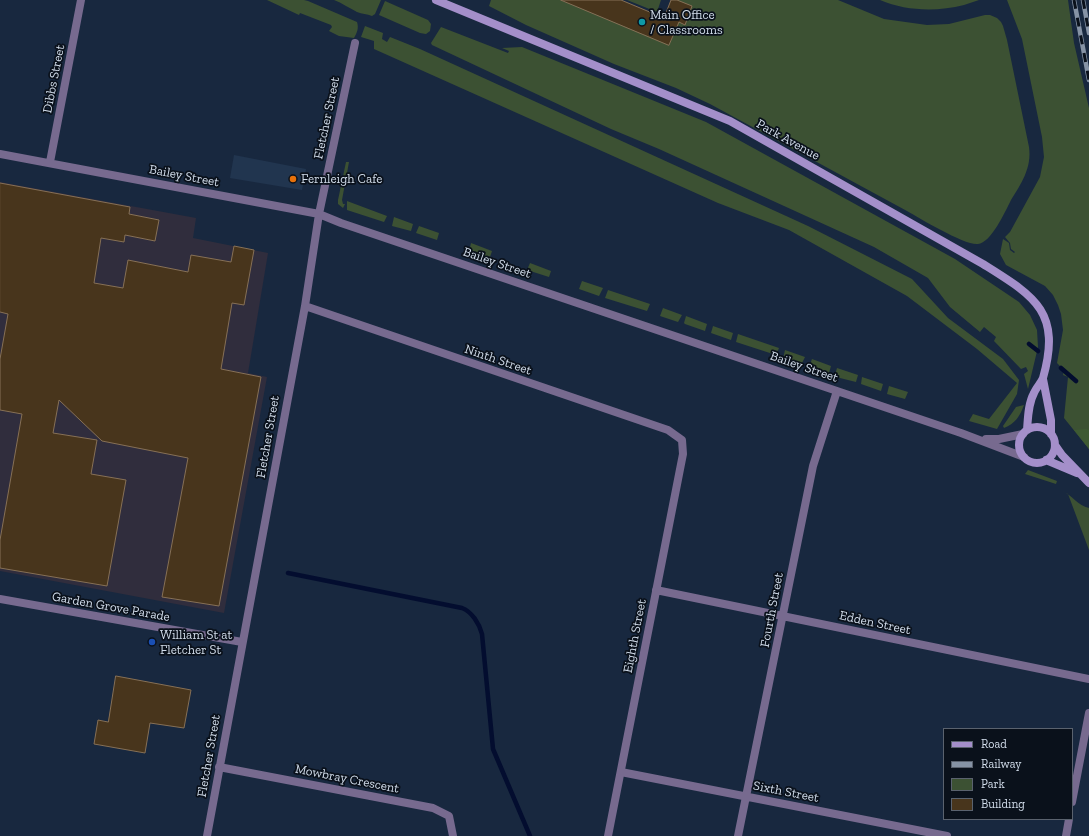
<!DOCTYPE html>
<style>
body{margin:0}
#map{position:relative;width:1089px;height:836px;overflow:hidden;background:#18283f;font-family:"Zilla Slab",serif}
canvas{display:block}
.legend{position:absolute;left:943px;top:728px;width:130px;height:92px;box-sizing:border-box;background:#0a111b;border:1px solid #5a626e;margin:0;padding:5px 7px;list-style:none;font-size:12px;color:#d1dcea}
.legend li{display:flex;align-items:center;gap:8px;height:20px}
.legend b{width:20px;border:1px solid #5a626e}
</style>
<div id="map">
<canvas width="1089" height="836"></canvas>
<ul class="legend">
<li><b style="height:5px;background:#a48fca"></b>Road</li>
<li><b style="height:5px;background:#8693a5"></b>Railway</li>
<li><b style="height:11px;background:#3c5133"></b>Park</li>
<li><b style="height:11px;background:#48351c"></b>Building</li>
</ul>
</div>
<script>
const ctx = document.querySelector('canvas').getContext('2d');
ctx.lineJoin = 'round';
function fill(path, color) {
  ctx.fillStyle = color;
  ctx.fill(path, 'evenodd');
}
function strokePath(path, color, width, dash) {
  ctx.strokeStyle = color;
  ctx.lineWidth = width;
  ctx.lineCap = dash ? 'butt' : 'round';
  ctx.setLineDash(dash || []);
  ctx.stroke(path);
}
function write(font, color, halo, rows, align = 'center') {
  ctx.font = font + ' "Zilla Slab",serif';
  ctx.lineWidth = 3.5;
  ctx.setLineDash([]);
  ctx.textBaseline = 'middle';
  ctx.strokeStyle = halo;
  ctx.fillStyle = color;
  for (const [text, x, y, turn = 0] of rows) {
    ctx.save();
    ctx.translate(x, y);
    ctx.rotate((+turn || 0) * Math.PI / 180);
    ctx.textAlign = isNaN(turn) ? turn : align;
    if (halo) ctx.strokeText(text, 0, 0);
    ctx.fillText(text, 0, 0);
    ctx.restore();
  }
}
fill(new Path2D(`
 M 234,155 L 306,169 L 302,190 L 230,178 Z`), '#21354f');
fill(new Path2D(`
 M 0,182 L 196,218 L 193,238 L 268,253 L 248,373 L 267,377 L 224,613 L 0,571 Z`), '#302d3d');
fill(new Path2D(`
 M 267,0 L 304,0 L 308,1 L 357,22 C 359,28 357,33 354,38 L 339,36 L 329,31 L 332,27 L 331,25 L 300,13 L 299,15 Z
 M 334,0 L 381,0 L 375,14 L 372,16 C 367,14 362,14 357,12 C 349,8 342,3 334,0 Z
 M 491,0 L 561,0 L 669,44 L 677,25 L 671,0 L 838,0 L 884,19 L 927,25 L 949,24 L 985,15 L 990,15 L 997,18 L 1001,22 L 1003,26 L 1007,40 L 1029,147 C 1032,168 1021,184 1011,200 C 1005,212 991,243 978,244 C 966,246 919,218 907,211 C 841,175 776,140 710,104 L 676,88 L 614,64 L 526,25 L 489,6 Z
 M 627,0 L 661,0 L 657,12 Z
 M 880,0 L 979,0 C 974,2 969,3 964,5 C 936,12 906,11 880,0 Z
 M 1007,0 L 1068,0 L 1074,43 L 1089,108 L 1089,449 L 1064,418 L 1068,377 L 1063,375 L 1064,370 L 1057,363 L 1063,330 L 1061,314 L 1058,305 L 1053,295 L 1045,286 L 1006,265 L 1000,254 L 1003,239 L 1009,243 L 1010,250 L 1014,253 L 1015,252 L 1011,249 L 1010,243 L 1005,237 L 1010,232 L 1040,177 L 1044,157 L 1042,137 L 1022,39 Z
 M 385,1 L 428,20 L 431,24 L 430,31 L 426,34 L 420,33 L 379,15 Z
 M 365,26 L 383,33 L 382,39 L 387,42 L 390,37 L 420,49 L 808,226 L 912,279 L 948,318 L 1003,359 L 1019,380 L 1017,394 L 997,429 L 969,421 L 973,414 L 989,419 L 1017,383 L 977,349 L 907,296 L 789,230 L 718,203 L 374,49 L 374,41 L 361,37 Z
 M 441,27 L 508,53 L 509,51 L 502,48 L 522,47 L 706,122 L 955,259 L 1019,302 L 1030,315 L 1037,330 L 1038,347 L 1028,389 L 1024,374 L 1028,371 L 1026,367 L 1021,369 L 994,341 L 996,337 L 984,327 L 980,332 L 950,307 L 928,278 L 874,247 L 659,149 L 611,129 L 432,45 L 431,43 Z
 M 346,162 L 349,162 L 342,200 L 343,204 L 345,204 L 343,208 L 338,204 L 338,200 Z
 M 347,201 L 387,216 L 384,222 L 347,210 Z
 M 394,217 L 413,224 L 411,231 L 392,226 Z
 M 419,226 L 439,233 L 437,240 L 416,233 Z
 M 471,243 L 492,251 L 490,257 L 469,252 Z
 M 530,263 L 551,271 L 549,277 L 527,270 Z
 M 582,281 L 603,288 L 599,296 L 579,289 Z
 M 608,290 L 650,304 L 647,311 L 605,298 Z
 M 663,308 L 682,315 L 678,322 L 660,316 Z
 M 686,316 L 707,324 L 705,331 L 685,324 L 684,323 Z
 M 713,326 L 733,333 L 731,340 L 711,333 Z
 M 738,334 L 779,348 L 776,355 L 736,342 Z
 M 785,350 L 805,357 L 802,363 L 801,364 L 783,359 Z
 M 812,359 L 831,366 L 829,373 L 809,367 Z
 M 837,368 L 858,375 L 856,382 L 840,378 L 835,375 Z
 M 862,377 L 883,384 L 881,391 L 861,384 Z
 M 889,386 L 908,392 L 905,399 L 887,394 Z
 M 1024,405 C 1020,416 1015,424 1004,428 L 1003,426 L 1016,407 Z
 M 1028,470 L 1057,481 L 1056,484 L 1025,474 Z
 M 1062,491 C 1072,495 1078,506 1089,508 L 1089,550 L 1068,494 Z`), '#3c5133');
fill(new Path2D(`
 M 1086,429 L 1089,430 L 1089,449 L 1074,430 Z`), '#3e5a33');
strokePath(new Path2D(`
 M 1029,344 L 1038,351
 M 1061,368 L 1076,381
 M 288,573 L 462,608 C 472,612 479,623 482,634 L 493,749 L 530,836`), '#030d2f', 4.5);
const building = new Path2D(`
 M 561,0 L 621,0 L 664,18 L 671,0 L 677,0 L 692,6 L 685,25 L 679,22 L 669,45 Z
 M 0,183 L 130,207 L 129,214 L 159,220 L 155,241 L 125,235 L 124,242 L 101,238 L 94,283 L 123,288 L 128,260 L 188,272 L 191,255 L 231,262 L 234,246 L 254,250 L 244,305 L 232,303 L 221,369 L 261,377 L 219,606 L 162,597 L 188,458 L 102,441 L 59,400 L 53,433 L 97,440 L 91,474 L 126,480 L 107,586 L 0,568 L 0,540 L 22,414 L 0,410 L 0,359 L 8,314 L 0,312 Z
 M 116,676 L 191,690 L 184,728 L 150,723 L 145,753 L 94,744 L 98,720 L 108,722 Z`);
fill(building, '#48351c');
strokePath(building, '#867056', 1);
strokePath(new Path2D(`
 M 0,154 L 319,214 L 341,223 L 961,433 L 1024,457
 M 50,162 L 81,0
 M 305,306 L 668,430 L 682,440 L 683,454 L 608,836
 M 986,439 L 999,439 L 1023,434
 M 656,590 L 1089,679
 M 0,599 L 242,642
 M 219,767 L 433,808 L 449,816 L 453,836
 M 621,772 L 947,836
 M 1072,802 L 1089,713
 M 207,836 L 305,306 L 319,214 L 355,43
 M 738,836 L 813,466 L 837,391
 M 1066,836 L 1069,819`), '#776a8f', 8);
strokePath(new Path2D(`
 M 436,0 L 730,121 L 983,264 C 1034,296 1062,311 1043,378 C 1041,383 1036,388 1034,393 C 1028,404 1028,418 1027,430
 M 1043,379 L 1051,420 L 1051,434
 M1019 445a18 18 0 1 1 36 0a18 18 0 1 1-36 0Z
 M 1055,445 L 1062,455 L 1089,483
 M 1046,460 L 1077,473`), '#a48fca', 8);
const rail = new Path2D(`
 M 1074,0 L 1089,80
 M 1083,0 L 1089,33`);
strokePath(rail, '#8693a5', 4.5);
strokePath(rail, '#0a111b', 3, [9]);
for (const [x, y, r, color] of [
 [642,22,4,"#0f9aa8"],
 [293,179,4,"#e8710a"],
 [152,642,4,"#1a4fb4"]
]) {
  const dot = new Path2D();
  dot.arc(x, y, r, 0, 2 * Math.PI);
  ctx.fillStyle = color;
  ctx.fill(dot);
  strokePath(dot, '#0a111b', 1.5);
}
write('13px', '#d1dcea', '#0a111b', [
 ["Main Office",650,15],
 ["/ Classrooms",650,30],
 ["Fernleigh Cafe",301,179],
 ["William St at",160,635],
 ["Fletcher St",160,650]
], 'left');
write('13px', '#d1dcea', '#0a111b', [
 ["Dibbs Street",54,79,-79],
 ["Fletcher Street",327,118,-78],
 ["Park Avenue",788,140,29],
 ["Bailey Street",184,176,11],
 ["Bailey Street",497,263,19],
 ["Ninth Street",498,360,19],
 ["Bailey Street",804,367,19],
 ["Fletcher Street",268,437,-80],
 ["Garden Grove Parade",111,607,10],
 ["Fourth Street",772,610,-79],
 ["Edden Street",875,623,12],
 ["Eighth Street",635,636,-79],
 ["Fletcher Street",209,756,-80],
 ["Mowbray Crescent",347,779,11],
 ["Sixth Street",786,792,11]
]);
</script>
